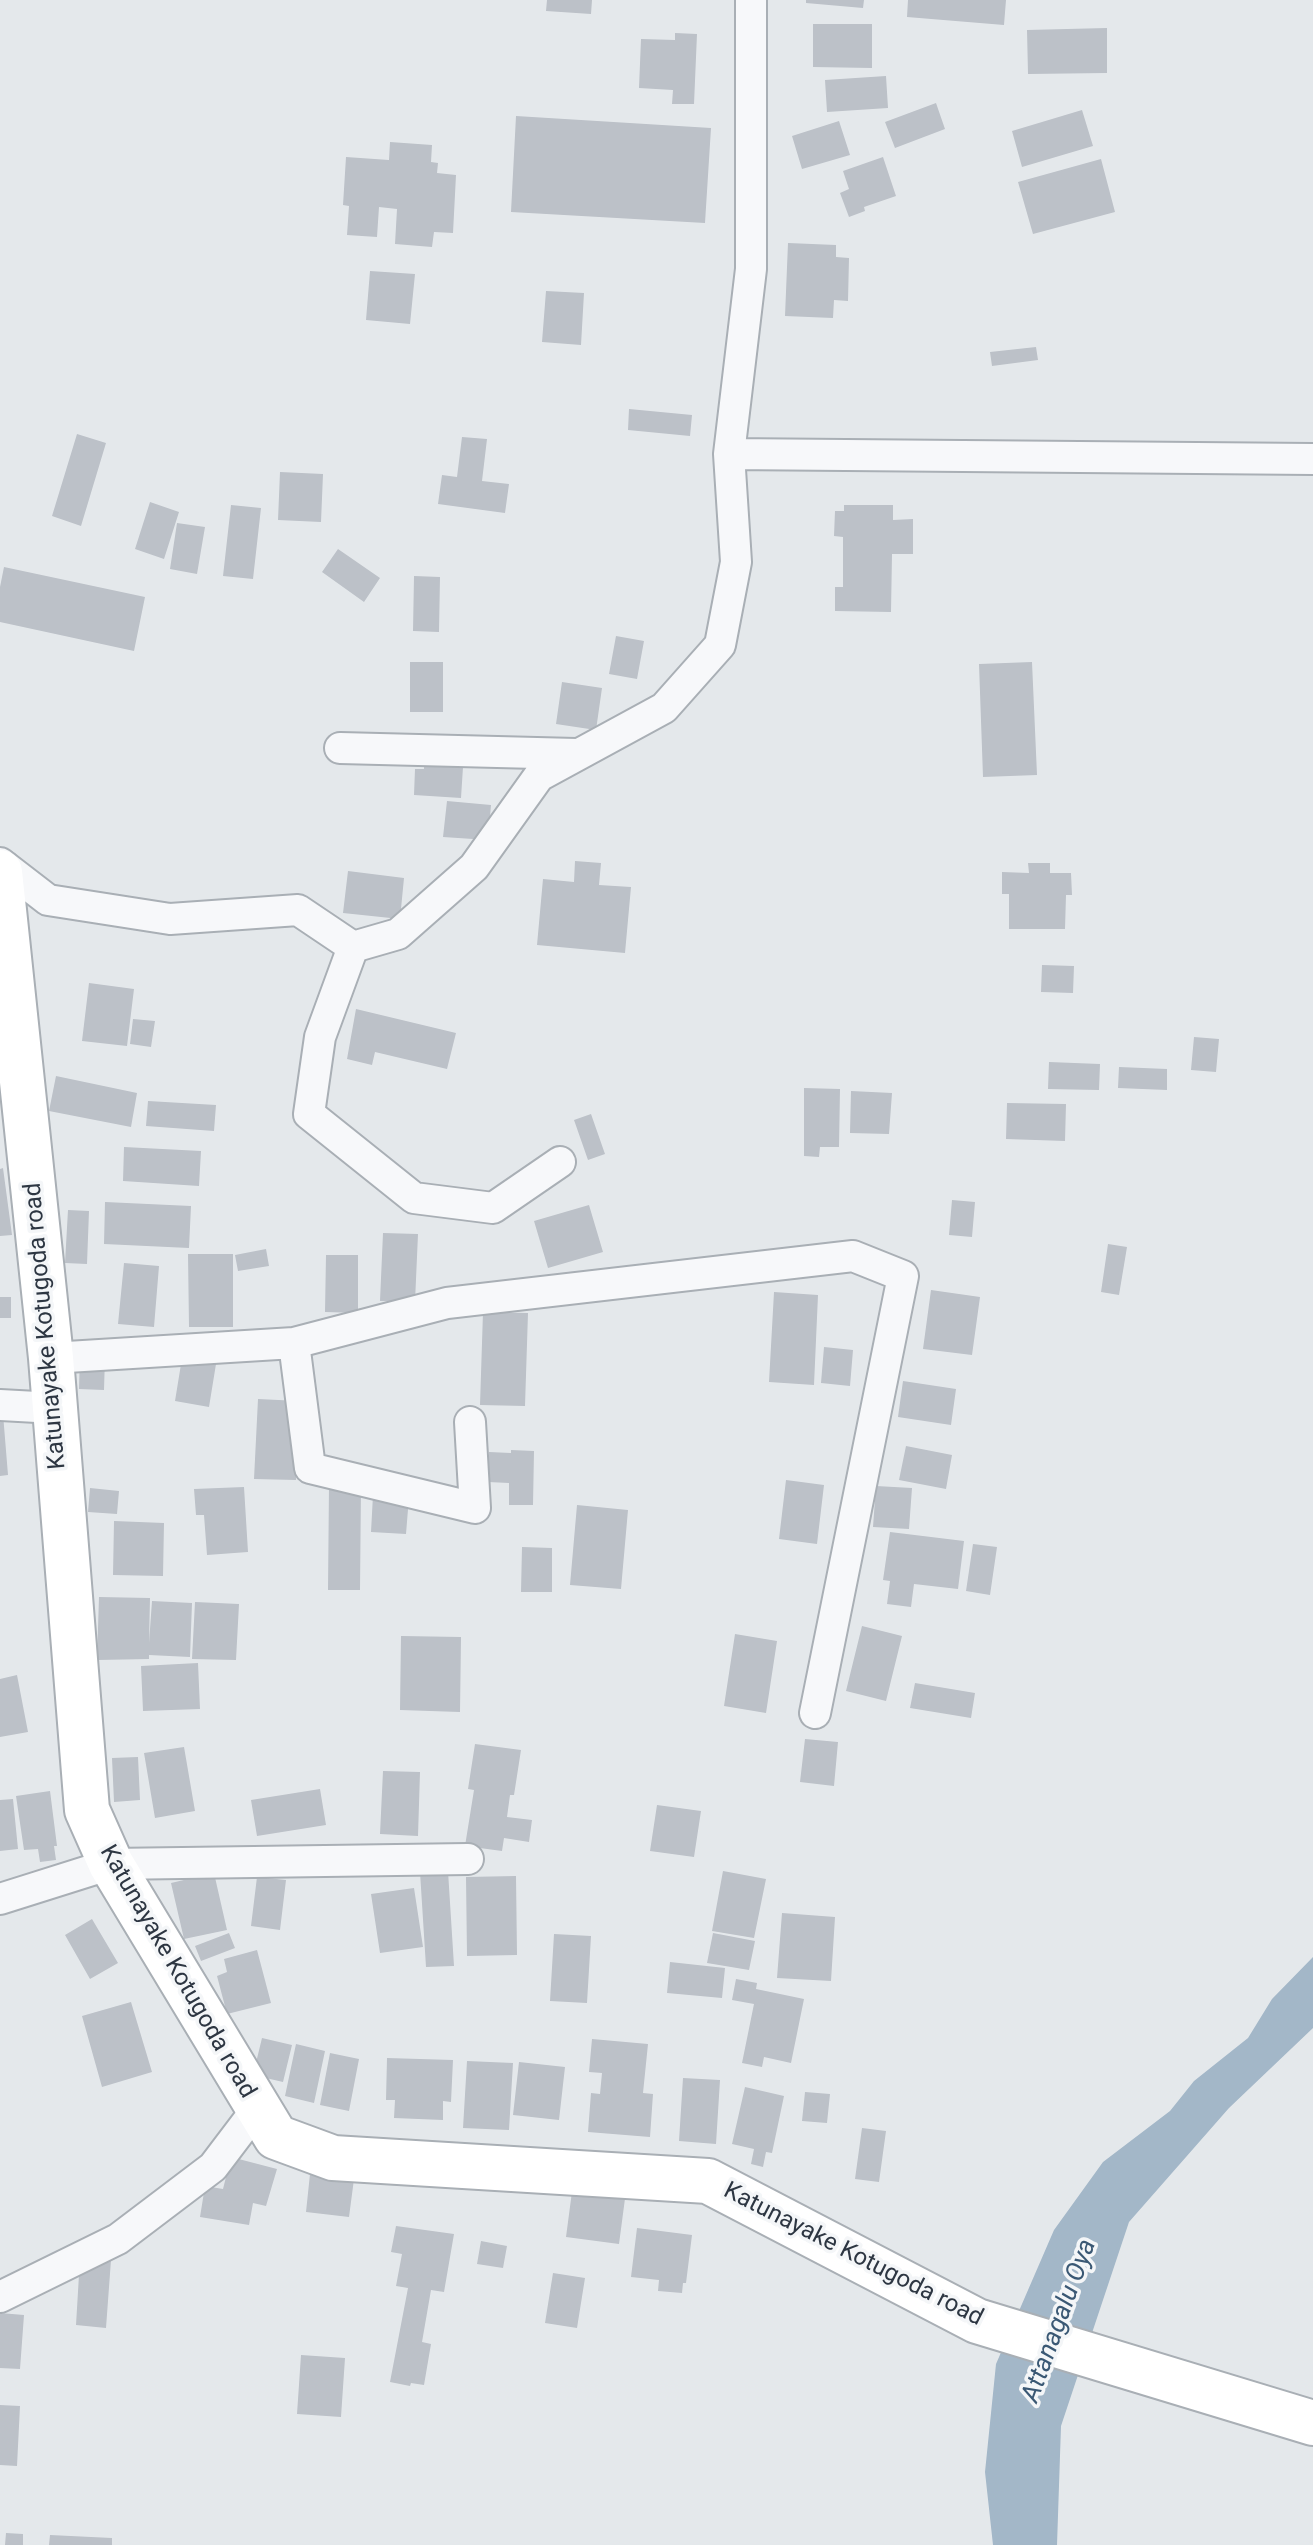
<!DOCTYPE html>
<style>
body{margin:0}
canvas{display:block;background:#e4e8eb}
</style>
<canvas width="1313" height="2545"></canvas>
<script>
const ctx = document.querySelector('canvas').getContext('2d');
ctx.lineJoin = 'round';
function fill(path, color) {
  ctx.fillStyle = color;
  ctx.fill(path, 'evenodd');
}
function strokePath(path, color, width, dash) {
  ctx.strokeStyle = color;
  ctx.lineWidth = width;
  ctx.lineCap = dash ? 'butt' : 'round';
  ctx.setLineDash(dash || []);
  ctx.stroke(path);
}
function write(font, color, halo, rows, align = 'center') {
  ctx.font = font + ' Roboto,sans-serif';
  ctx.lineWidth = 7;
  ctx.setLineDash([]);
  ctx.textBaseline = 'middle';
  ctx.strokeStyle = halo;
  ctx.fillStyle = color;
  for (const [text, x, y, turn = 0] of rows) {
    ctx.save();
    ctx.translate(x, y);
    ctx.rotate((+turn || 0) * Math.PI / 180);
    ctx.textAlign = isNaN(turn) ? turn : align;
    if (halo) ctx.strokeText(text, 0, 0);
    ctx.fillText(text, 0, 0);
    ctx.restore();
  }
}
fill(new Path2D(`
 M 1313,1957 L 1313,2028 L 1229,2108 L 1129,2222 L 1061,2426 L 1057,2545 L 993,2545 L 985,2472 L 996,2364 L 1054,2230 L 1103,2162 L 1170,2111 L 1194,2081 L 1248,2038 L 1272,1999 Z`), '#a3b7c8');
fill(new Path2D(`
 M 547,0 L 592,0 L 591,14 L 546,11 Z
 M 806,0 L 864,0 L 863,8 L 806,3 Z
 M 908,0 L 1006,0 L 1004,25 L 907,17 Z
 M 813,24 L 872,24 L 872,68 L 813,67 Z
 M 1107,28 L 1107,73 L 1028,74 L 1027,30 Z
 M 675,33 L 697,34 L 694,104 L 672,104 L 673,90 L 639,88 L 641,39 L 675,40 Z
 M 886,76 L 888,108 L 827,112 L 825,80 Z
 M 936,103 L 945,129 L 895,148 L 885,122 Z
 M 1082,110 L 1093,146 L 1022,167 L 1012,131 Z
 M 516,116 L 711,128 L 705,223 L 511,212 Z
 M 839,121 L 850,155 L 802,169 L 792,136 Z
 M 390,142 L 432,145 L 431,162 L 438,163 L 437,173 L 456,175 L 453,233 L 434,232 L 432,247 L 395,244 L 397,209 L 379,207 L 377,237 L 347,235 L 349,206 L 343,205 L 346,157 L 389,160 Z
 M 883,157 L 896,196 L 864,207 L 865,211 L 849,217 L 840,193 L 849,189 L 843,171 Z
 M 1101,159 L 1115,212 L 1033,234 L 1018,182 Z
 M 788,243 L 836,245 L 836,257 L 849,258 L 848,301 L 834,300 L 833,318 L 785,316 Z
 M 370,271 L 415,274 L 410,324 L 366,320 Z
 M 546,291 L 584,293 L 581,345 L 542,342 Z
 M 1036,347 L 1038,360 L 992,366 L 990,352 Z
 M 629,409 L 692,415 L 690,436 L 628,430 Z
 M 77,434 L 106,443 L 81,526 L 52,516 Z
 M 462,437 L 487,439 L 482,481 L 509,484 L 505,513 L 438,504 L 442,475 L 457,477 Z
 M 280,472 L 323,474 L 321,522 L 278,520 Z
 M 150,502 L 179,512 L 164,559 L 135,549 Z
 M 231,505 L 261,508 L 253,579 L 223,576 Z
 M 844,505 L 893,505 L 893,520 L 913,519 L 913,554 L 892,554 L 891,612 L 835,611 L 835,587 L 843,587 L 843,537 L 834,536 L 835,511 L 844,511 Z
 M 177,523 L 205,527 L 197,574 L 170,569 Z
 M 338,549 L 380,578 L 364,602 L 322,572 Z
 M 4,567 L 145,597 L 134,651 L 0,622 L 0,587 Z
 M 414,576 L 440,577 L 439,632 L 413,631 Z
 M 616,636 L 644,641 L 637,679 L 609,674 Z
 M 410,662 L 443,662 L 443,712 L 410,712 Z
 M 1032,662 L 1037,775 L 983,777 L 979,664 Z
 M 562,682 L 602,688 L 596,730 L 556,724 Z
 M 424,765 L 463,767 L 461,798 L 414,795 L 415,769 L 424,769 Z
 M 447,801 L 491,805 L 488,840 L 443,837 Z
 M 575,861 L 601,863 L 599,885 L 631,887 L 625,953 L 537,945 L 543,879 L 574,882 Z
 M 1028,863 L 1050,863 L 1050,873 L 1071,873 L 1072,895 L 1066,895 L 1065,929 L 1009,929 L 1009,894 L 1002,894 L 1002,872 L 1029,873 Z
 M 348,871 L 404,878 L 400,919 L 343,913 Z
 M 1042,965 L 1074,966 L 1073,993 L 1041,992 Z
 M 89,983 L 134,989 L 127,1046 L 82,1041 Z
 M 356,1009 L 456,1033 L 447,1069 L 375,1052 L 372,1065 L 347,1059 Z
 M 133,1019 L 155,1021 L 151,1047 L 130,1044 Z
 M 1194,1037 L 1219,1039 L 1216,1072 L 1191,1070 Z
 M 1049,1062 L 1100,1064 L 1099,1090 L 1048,1089 Z
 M 1119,1067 L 1167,1069 L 1167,1090 L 1118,1088 Z
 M 56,1076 L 137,1093 L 131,1127 L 49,1111 Z
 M 804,1088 L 840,1089 L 839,1147 L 820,1147 L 819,1157 L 804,1156 Z
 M 851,1091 L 892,1093 L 889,1134 L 850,1133 Z
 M 148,1101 L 216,1105 L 214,1131 L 146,1126 Z
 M 1007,1103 L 1066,1104 L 1065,1141 L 1006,1139 Z
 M 591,1114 L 605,1154 L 588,1160 L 574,1120 Z
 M 124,1147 L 201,1151 L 199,1186 L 123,1181 Z
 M 3,1168 L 12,1235 L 0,1236 L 0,1169 Z
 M 952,1200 L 975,1202 L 972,1237 L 949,1235 Z
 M 105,1202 L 191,1206 L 189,1248 L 104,1244 Z
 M 589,1205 L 603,1252 L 548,1268 L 534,1221 Z
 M 68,1210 L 89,1211 L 87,1264 L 65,1263 Z
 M 383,1233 L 418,1234 L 415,1302 L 380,1301 Z
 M 1108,1244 L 1127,1247 L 1119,1295 L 1101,1292 Z
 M 266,1249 L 269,1266 L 238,1271 L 235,1255 Z
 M 188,1254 L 233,1254 L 233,1327 L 189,1327 Z
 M 326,1255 L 358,1255 L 358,1313 L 325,1312 Z
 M 124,1263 L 159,1266 L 154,1327 L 118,1324 Z
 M 931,1290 L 980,1297 L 972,1355 L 923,1349 Z
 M 774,1292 L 818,1295 L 814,1385 L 769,1382 Z
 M 0,1297 L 11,1297 L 11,1318 L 0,1318 Z
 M 483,1312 L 528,1313 L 525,1406 L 480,1405 Z
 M 824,1347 L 853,1350 L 850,1386 L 821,1383 Z
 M 80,1356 L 105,1357 L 104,1390 L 79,1389 Z
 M 182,1358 L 216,1364 L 209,1407 L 175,1401 Z
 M 903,1381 L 956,1389 L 951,1425 L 898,1417 Z
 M 258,1399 L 299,1401 L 296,1480 L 254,1479 Z
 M 0,1414 L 3,1414 L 8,1475 L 0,1476 Z
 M 906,1446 L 952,1455 L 946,1489 L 899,1480 Z
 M 511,1450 L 534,1451 L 533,1505 L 509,1505 L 509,1483 L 488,1482 L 489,1452 L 511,1453 Z
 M 786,1480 L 824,1485 L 817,1544 L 779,1539 Z
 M 329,1485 L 361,1485 L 360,1590 L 328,1590 Z
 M 876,1486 L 912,1488 L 909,1529 L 873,1527 Z
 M 244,1487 L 248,1552 L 207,1555 L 204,1515 L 196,1515 L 194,1489 Z
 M 90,1488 L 119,1491 L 117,1514 L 88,1512 Z
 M 373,1495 L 409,1497 L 406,1534 L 371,1532 Z
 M 577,1505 L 628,1510 L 621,1589 L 570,1585 Z
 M 114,1521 L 164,1523 L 163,1576 L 113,1575 Z
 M 890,1532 L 964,1541 L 958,1589 L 914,1584 L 911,1607 L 887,1604 L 890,1581 L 883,1580 Z
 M 973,1544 L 997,1547 L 990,1595 L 966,1591 Z
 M 522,1547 L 552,1548 L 552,1592 L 521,1592 Z
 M 99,1597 L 150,1598 L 149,1643 L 152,1601 L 192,1603 L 190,1657 L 149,1655 L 149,1659 L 97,1660 Z
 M 195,1602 L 239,1604 L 236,1660 L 192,1659 Z
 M 862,1626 L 902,1636 L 886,1701 L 846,1691 Z
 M 735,1634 L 777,1641 L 766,1713 L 724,1706 Z
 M 401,1636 L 461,1637 L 460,1712 L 400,1710 Z
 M 198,1663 L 200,1709 L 143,1711 L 141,1666 Z
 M 17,1675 L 28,1732 L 0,1737 L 0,1679 Z
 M 915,1683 L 975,1693 L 971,1718 L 910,1708 Z
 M 805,1739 L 838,1742 L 834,1786 L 800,1782 Z
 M 475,1744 L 521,1750 L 514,1795 L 510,1795 L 507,1817 L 532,1820 L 529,1842 L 504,1838 L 502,1851 L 465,1846 L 474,1790 L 468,1789 Z
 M 184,1747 L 195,1811 L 155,1818 L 144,1753 Z
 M 138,1757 L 140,1800 L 114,1802 L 112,1758 Z
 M 383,1771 L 420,1772 L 418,1836 L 380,1834 Z
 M 320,1789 L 326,1825 L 257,1836 L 251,1800 Z
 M 50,1791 L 57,1846 L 54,1846 L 56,1860 L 40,1862 L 38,1849 L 24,1850 L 16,1796 Z
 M 13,1799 L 18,1849 L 0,1851 L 0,1800 Z
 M 657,1805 L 701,1811 L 694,1857 L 650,1851 Z
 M 448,1871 L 454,1966 L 426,1967 L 420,1872 Z
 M 723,1871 L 766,1879 L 754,1938 L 712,1931 Z
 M 214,1873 L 227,1930 L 184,1939 L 171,1883 Z
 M 516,1876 L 517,1955 L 467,1956 L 466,1877 Z
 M 257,1877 L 286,1880 L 280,1930 L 251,1926 Z
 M 414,1888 L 423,1947 L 380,1953 L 371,1894 Z
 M 782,1913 L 835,1917 L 831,1981 L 777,1978 Z
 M 92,1919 L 118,1963 L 90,1979 L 65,1935 Z
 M 229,1933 L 235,1948 L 201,1961 L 195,1946 Z
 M 713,1933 L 755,1941 L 749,1970 L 707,1963 Z
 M 554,1934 L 591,1936 L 587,2003 L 550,2001 Z
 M 257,1950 L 271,2003 L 227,2014 L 217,1976 L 227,1972 L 224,1959 Z
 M 670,1962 L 725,1968 L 722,1998 L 667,1993 Z
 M 736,1979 L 757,1983 L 756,1989 L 804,1999 L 791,2063 L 764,2057 L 762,2067 L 742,2063 L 754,2004 L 732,2000 Z
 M 131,2002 L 152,2072 L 102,2087 L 82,2016 Z
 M 262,2038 L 292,2045 L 283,2082 L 253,2075 Z
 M 592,2039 L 648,2044 L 643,2093 L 653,2094 L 650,2137 L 588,2132 L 591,2093 L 600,2094 L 602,2073 L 589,2072 Z
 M 296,2044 L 325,2051 L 314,2103 L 285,2096 Z
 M 330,2053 L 359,2059 L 349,2111 L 320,2105 Z
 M 387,2058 L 453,2060 L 451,2102 L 443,2101 L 443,2120 L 394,2118 L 395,2100 L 386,2100 Z
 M 467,2061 L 513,2063 L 509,2130 L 463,2128 Z
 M 519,2062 L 565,2067 L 559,2120 L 513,2115 Z
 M 683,2078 L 720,2080 L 716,2144 L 679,2141 Z
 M 745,2087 L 784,2096 L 772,2153 L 766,2152 L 763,2167 L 751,2164 L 754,2149 L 732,2144 Z
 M 805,2092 L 830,2094 L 827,2123 L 802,2121 Z
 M 862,2128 L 886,2131 L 879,2182 L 855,2179 Z
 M 231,2157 L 277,2169 L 266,2206 L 253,2203 L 249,2225 L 200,2217 L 205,2186 L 223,2189 Z
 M 310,2174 L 354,2179 L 349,2217 L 306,2212 Z
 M 573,2184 L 626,2191 L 619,2244 L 566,2237 Z
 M 396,2226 L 454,2234 L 444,2292 L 431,2290 L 422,2342 L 431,2344 L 424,2385 L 411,2383 L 410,2386 L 390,2382 L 408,2288 L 396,2286 L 402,2254 L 391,2252 Z
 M 637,2228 L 692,2235 L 686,2283 L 683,2283 L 682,2293 L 658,2291 L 659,2280 L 631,2277 Z
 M 481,2241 L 507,2246 L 503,2268 L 477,2264 Z
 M 80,2258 L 111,2260 L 106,2328 L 76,2325 Z
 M 553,2273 L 585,2278 L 577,2328 L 545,2323 Z
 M 0,2313 L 24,2315 L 20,2369 L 0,2368 Z
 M 301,2355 L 345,2358 L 341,2417 L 297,2414 Z
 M 0,2405 L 20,2406 L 17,2466 L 0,2465 Z
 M 6,2533 L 23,2534 L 23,2545 L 5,2545 Z
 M 50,2535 L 112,2538 L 112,2545 L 49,2545 Z`), '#bcc1c8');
const street = new Path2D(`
 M 729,454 L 1313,459
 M 340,748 L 576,754
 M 0,863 L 48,900 L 170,919 L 298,910 L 353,947 L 398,934 L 474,867 L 539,776 L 664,708 L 720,645 L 736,562 L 729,454 L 751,269 L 751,0
 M 353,947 L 320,1037 L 309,1114 L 414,1198 L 493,1208 L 560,1162
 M 294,1343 L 447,1303 L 853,1256 L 903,1276 L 815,1713
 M 51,1358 L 294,1343 L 310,1468 L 475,1508 L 470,1422
 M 0,1405 L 55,1408
 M 0,1899 L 111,1864 L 468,1859
 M 0,2297 L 118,2239 L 213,2167 L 257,2109`);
const secondary = new Path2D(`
 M 0,872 L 51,1358 L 87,1810 L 111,1864 L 276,2137 L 333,2158 L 708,2181 L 977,2321 L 1313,2423`);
strokePath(street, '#a9afb5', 34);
strokePath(secondary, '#a9afb5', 48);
strokePath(street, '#f7f8fa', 30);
strokePath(secondary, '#fff', 44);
write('24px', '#2d3642', '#f4f6f8', [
 ["Katunayake Kotugoda road",46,1326,-95],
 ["Katunayake Kotugoda road",177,1972,60],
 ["Katunayake Kotugoda road",853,2255,27]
]);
write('italic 26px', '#3a5874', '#f4f6f8', [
 ["Attanagalu Oya",1060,2321,-70]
]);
</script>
